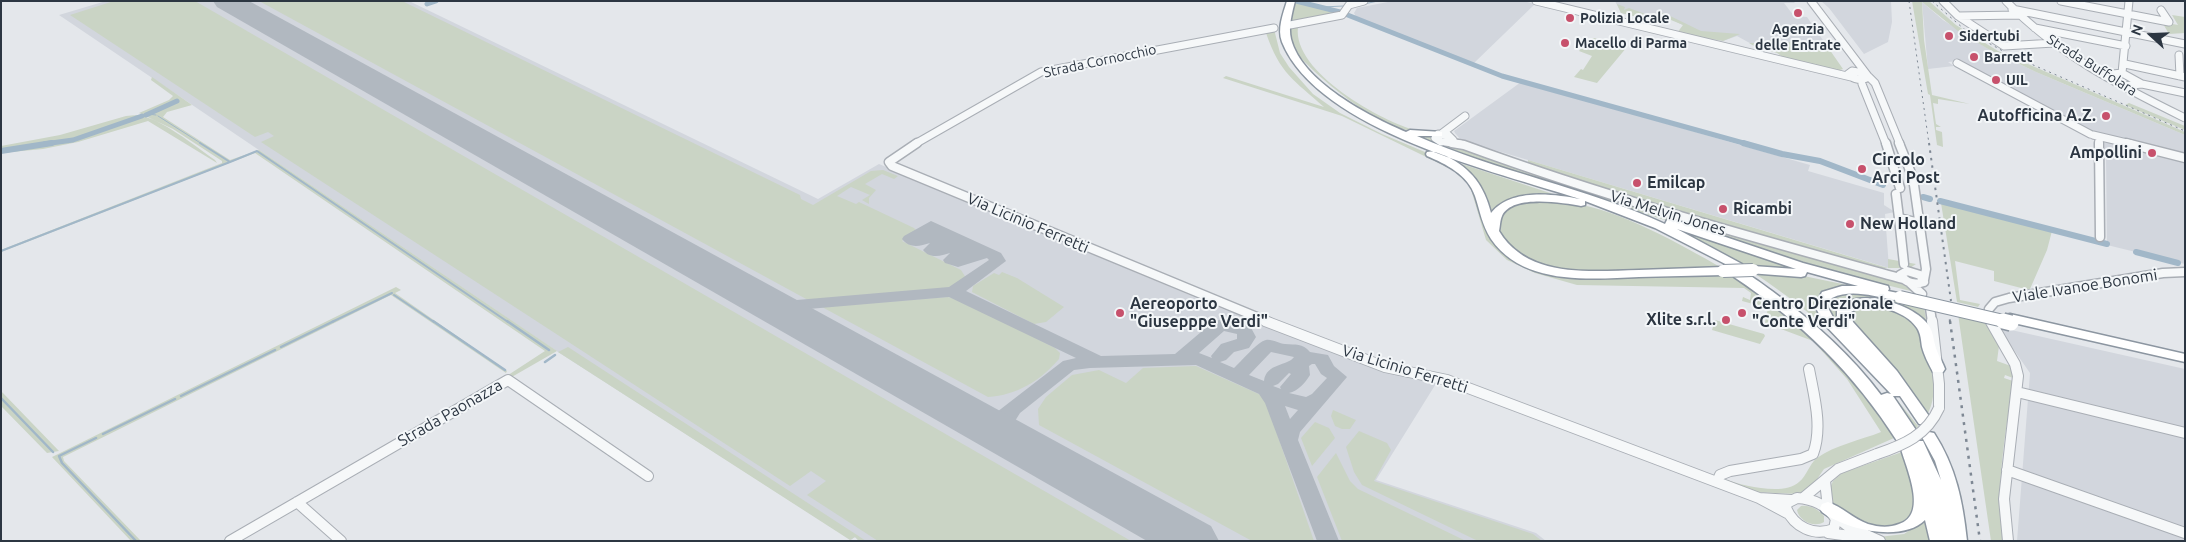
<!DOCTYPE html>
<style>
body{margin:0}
#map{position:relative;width:2186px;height:542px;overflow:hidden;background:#e4e7eb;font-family:Ubuntu,sans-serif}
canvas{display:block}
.frame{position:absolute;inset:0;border:2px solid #2c3642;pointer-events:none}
.north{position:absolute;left:2126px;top:10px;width:50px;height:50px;-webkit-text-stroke:4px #f3f6f8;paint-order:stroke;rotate:290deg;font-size:14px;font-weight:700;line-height:20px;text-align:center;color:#2c3642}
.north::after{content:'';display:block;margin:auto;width:18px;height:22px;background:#2c3642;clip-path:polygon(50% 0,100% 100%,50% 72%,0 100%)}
</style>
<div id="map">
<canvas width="2186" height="542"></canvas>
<div class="frame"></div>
<div class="north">N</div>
</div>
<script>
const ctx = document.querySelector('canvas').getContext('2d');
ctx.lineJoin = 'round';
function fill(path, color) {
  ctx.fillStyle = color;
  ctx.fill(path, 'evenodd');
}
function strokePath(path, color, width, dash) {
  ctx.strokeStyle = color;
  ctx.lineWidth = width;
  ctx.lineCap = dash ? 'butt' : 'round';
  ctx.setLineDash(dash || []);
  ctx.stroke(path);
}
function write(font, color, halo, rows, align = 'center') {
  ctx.font = font + ' Ubuntu,sans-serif';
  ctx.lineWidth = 4;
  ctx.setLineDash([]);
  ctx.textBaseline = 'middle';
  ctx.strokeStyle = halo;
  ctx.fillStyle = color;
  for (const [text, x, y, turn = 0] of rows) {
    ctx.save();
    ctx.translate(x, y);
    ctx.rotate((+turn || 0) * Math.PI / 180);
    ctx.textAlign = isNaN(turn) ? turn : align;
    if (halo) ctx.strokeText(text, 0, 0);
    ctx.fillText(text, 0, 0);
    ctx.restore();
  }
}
fill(new Path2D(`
 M 106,1 L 409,1 L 818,199 L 879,164 L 1218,307 L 1374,366 L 1377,370 L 1437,382 L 1376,480 L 1536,533 L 1546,541 L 859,541 L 855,537 L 851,540 L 558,352 L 59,15 Z
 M 1393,1 L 1523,1 L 1535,4 L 1474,63 L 1356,17 L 1354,13 L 1357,8 Z
 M 1615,1 L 1793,1 L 1795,3 L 1784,3 L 1794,16 L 1807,17 L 1827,46 L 1777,43 L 1769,40 L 1758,44 L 1757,47 L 1737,36 L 1723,41 L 1681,33 L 1683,25 L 1664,16 L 1659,15 L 1658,22 L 1621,13 Z
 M 1821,1 L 1891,1 L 1892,22 L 1888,42 L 1864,54 L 1829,8 Z
 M 1922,2 L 1943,20 L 1988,49 L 2036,72 L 2185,135 L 2185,156 L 2087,132 L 1959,61 L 1948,62 L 1954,66 L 1928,69 Z
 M 1521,82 L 1810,165 L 1808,171 L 1884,193 L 1884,205 L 1895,212 L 1885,214 L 1889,268 L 1461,140 L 1455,133 L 1454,131 Z
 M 2109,142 L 2185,160 L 2185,264 L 2107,245 L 2106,156 L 2109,156 L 2109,154 L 2105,152 L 2105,143 Z
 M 1998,327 L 2185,369 L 2185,541 L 2017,541 L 2030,373 Z`), '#d2d6dd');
fill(new Path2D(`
 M 114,1 L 195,1 L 1131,541 L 878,541 L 807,495 L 826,481 L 811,471 L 790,486 L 261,142 L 274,136 L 268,132 L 255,137 L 70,15 Z
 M 259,1 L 402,1 L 800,195 L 801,199 L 813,205 L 871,171 L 883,170 L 898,176 L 894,179 L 882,174 L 865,184 L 876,190 L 869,198 L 869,204 L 862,200 L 870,195 L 851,187 L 837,196 L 856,204 L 859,202 L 914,228 L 917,231 L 902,241 L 961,270 L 966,278 L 959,284 L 948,288 L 808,300 Z
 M 1912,1 L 1929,1 L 1956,25 L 1998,51 L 2185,132 L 2185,135 L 2036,72 L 1988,49 L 1958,31 L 1922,2 L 1924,40 L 1932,95 L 1970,104 L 1938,99 L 1938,104 L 1933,103 L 1936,124 L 1941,127 L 1936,127 L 1936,130 L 1942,132 L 1943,147 L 1937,145 L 1930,95 L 1928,94 Z
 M 1295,2 L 1340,14 L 1328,17 L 1323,15 L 1290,24 Z
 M 1617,4 L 1625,7 L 1624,10 L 1629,8 L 1648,15 L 1664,13 L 1701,31 L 1740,34 L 1723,41 L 1677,33 L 1683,25 L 1659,15 L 1658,22 L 1621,13 Z
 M 2172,15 L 2185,17 L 2185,33 L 2169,34 L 2162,22 L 2178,25 Z
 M 1290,25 L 1298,27 C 1292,72 1382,122 1418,131 C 1383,133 1321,80 1298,55 C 1292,48 1290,34 1290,25 Z
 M 1274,29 L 1280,53 L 1289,67 L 1313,94 L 1340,113 L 1382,134 L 1432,155 L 1456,169 L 1469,181 L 1501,249 L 1556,275 L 1731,274 L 1780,309 L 1821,344 L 1857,382 L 1894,438 L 1824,469 L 1811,488 L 1797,494 L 1755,492 L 1724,481 L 1725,479 C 1743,486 1784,496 1799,482 C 1807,476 1809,464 1817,458 C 1835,445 1861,440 1881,432 L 1847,379 L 1813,341 L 1765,323 L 1768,308 L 1742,301 L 1743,297 L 1750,300 L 1751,293 L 1744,288 L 1577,285 L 1535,273 L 1507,260 L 1486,240 L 1470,186 L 1453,170 L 1342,116 L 1223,78 L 1226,76 L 1324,107 C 1294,80 1280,74 1266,33 Z
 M 1594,38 L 1627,47 L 1597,83 L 1574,77 L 1581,69 L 1583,70 L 1592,56 L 1579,51 L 1589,39 Z
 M 1769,40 L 1827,46 L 1843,69 L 1837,71 L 1787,60 L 1777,53 L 1754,46 L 1749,43 L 1771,43 Z
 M 152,77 L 192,105 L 167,112 L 163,117 L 230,160 L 259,150 L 557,351 L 226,541 L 222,541 L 499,381 L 545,351 L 255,153 L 1,252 L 1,250 L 222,163 L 222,161 L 173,129 L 139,113 L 169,100 L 173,96 L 151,80 Z
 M 2129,103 L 2185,126 L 2185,130 L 2125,105 Z
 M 137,115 C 161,118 195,146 215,160 L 217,163 L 148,121 L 78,142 L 43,149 L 1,153 L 1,146 L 60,135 L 126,116 Z
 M 1404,132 L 1430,137 L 1433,140 L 1454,144 L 1898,279 L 1919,293 L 1800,264 L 1452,151 Z
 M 1528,160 L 1888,268 L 1888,259 L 1916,264 L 1910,268 L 1881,268 L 1801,249 L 1693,218 L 1528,164 Z
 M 1458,164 L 1462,164 L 1556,195 L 1528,197 L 1491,216 Z
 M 1529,200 C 1543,201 1558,201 1572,203 C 1622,211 1678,243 1722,268 L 1573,272 L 1543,266 L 1520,255 L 1497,232 L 1498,216 L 1511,206 Z
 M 1941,203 L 2052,231 L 2047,250 L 2030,289 L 2025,289 L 1994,281 L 1994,271 L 1955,261 L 1960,300 L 1980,304 L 1978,307 L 1957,302 Z
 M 1649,218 L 1789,264 L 1802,270 L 1745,267 Z
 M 1002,272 L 1017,278 L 1064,307 L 1046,322 L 1034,324 L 972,292 L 973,286 L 994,273 L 999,275 Z
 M 1754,273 L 1794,274 L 1852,286 L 1818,301 L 1918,426 L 1916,429 C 1874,365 1817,315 1754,273 Z
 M 396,287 L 401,290 L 395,293 L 507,371 L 506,373 L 391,295 L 63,457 L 64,461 L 141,541 L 131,541 L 52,457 Z
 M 1850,292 L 1924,306 L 1927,327 L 1891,305 L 1842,307 L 1894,385 L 1826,312 L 1829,298 Z
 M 948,297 L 965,302 L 1055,348 L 1060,353 L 1059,359 C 1040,381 1017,395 988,397 L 822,307 Z
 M 1873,305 L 1898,311 L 1919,325 C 1928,355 1943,389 1926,417 L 1849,322 L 1851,309 Z
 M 1958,314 L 1983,320 L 1988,325 L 1999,346 L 1997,361 L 2011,366 L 2013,378 L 2005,375 L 2004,378 L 2013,381 C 2006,434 1994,487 2004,541 L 1991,541 Z
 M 1715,320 L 1764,334 L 1765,336 L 1760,344 L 1712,330 Z
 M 568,347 L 857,535 L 866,541 L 859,541 L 855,537 L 850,540 L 558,352 Z
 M 1196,366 L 1261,395 L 1265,399 L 1314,541 L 1252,541 L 1039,425 L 1038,409 L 1046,397 L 1072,375 L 1099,370 L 1126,383 L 1143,368 Z
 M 1,391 L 59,451 L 47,453 L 1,406 Z
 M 1333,410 L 1356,420 L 1350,429 L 1342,429 L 1335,426 L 1331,416 Z
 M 1315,422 L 1329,428 L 1335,438 L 1312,466 L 1301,438 Z
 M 1359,431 L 1387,443 L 1391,450 L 1374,481 L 1533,534 L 1542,541 L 1478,541 L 1362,485 L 1354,472 L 1346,447 Z
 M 1902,452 L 1916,491 L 1916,512 C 1886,542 1866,526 1835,508 L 1832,503 L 1830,488 L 1833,481 L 1842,473 Z
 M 1336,453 L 1350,481 L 1358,489 L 1466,541 L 1342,541 L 1317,477 Z
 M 1801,506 C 1810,505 1818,509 1824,516 L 1824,522 C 1814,528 1799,521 1797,510 Z
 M 1924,521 L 1927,522 L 1929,541 L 1888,541 L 1879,537 L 1904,534 Z`), '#cad4c5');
strokePath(new Path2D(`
 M 1364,4 L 1378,1
 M 1322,7 L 1344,6
 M 148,114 L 156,115
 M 158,116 L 202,144`), '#a1b7c8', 1);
strokePath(new Path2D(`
 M 230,162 L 257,151 L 508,322
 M 1,251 L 230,162 L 200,143
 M 394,295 L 434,322
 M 332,322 L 392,293`), '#a1b7c8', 2);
strokePath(new Path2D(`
 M 433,321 L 505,370
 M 507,321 L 549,350
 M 281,347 L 334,321
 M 545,362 L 555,355
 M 181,396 L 275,350
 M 1,398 L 53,452
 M 103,434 L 175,399
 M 96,438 L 59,456 L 62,463 L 136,541`), '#a1b7c8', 2.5);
strokePath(new Path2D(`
 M 1296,1 L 1340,12 L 1502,76 L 1747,144
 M 427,4 L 436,1
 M 146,115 L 177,101
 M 44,144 L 73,140 L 142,116`), '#a1b7c8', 5);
strokePath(new Path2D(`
 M 1743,143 L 1782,154 L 1820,161 L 1883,185
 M 1,151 L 52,143
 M 1923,197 L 1930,199
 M 1940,201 L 2107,244
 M 2136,252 L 2178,263`), '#a1b7c8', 6);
fill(new Path2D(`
 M 931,221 L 1001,253 L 1006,261 L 966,291 L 1101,356 L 1175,354 L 1214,321 L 1220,320 L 1250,326 L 1256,337 L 1249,348 L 1234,352 L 1226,360 L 1220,362 L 1234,368 C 1241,362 1258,341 1266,340 C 1273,339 1279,344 1285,344 C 1296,345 1302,343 1310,352 L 1328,355 L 1334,366 L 1347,377 L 1300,432 L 1298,440 L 1339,541 L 1317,541 L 1265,403 L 1259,394 L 1196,365 L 1090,368 L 1074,370 L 1020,413 L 1015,421 L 1015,428 L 1025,442 L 1022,447 C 1008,451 997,439 995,426 L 985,428 L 962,421 L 960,416 L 962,411 C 974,408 984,415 997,412 L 1063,361 L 1076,358 L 949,297 L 785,311 L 757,305 L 755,301 L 757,297 L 763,296 L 785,301 L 949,287 L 989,260 L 987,258 L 958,267 L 945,263 L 943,260 L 950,253 C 941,256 930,259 923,250 L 930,243 C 920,246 910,249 902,239 L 904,236 ZM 1224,331 L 1237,334 L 1237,339 L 1221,344 L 1211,356 L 1212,358 L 1199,353 ZM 1271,352 L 1294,357 C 1288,366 1266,363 1264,381 L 1249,375 ZM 1312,364 L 1315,364 L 1321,374 L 1327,378 L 1312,394 L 1306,397 L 1289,393 C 1298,391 1305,383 1310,375 L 1309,366 ZM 1289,373 L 1291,374 L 1280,387 L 1281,389 L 1273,386 L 1278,384 ZM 1285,406 L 1298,410 L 1290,419 Z`), '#b1b8c0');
fill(new Path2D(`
 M 213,1 L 249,1 L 1211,526 L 1219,541 L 1147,541 L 217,7 Z`), '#b1b8c0');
const minorFar2 = new Path2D(`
 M 1536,1 L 1851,77
 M 1811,1 L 1868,76
 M 1943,1 L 1958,16 L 2004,46 L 2054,43
 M 2006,1 C 2057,54 2120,86 2185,118
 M 2061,1 L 2169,22 L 2161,10
 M 2012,9 L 2185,44
 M 1958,16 L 2019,15
 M 1290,25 L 1342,15 L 1349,5 L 1364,1
 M 2035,28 L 2126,46
 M 2179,55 L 2180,76
 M 1957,63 L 2090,134
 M 2125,64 L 2185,77
 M 1852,71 L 1863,73 L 1869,77 C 1862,81 1854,80 1848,74 Z
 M 2122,73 L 2129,1
 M 2104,75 L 2122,73 L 2142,84 L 2123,86
 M 1869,77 L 1875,83 L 1900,144
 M 1862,84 L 1886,144
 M 2142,84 L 2185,93
 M 1438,134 L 1448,135 L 1453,140 L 1441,142 L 1435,138 Z
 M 1441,134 L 1465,116
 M 2093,135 L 2131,144
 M 2099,140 L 2099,144
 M 1445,142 L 1460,144
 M 915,144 L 1041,72 L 1274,28`);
const minorFar1 = new Path2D(`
 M 917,143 L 889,162 L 892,166 L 1269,322
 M 1452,143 L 1464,145 C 1608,198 1755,238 1903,279
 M 1886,143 L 1900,188
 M 1899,143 L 1913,178 L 1926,269 L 1924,280
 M 2099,143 L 2100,237
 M 2126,143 L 2185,158
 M 1896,194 L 1899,218 L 1919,223
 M 1899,218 L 1904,264
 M 1907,271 L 1920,275 L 1924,282 C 1915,285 1906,283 1900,275 Z
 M 1910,283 L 1922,294
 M 1930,308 L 1932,322
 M 1989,309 L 1995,302 L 2009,298 L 2163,273 L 2185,272`);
const minor = new Path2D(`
 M 1265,321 L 1385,367 L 1447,380 L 1759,498
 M 1932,321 L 1939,384 L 1939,408
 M 1991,322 L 2015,364 L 2018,376 L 2004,499 L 2008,541
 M 2017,392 L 2185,433
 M 2007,470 L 2185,533
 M 1825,481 L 1828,508
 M 1717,482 L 1720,475 L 1730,471 L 1801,459 L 1813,454 C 1823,427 1814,396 1809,369
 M 1797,498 C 1814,499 1827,505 1836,519 L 1834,529 C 1814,537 1794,527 1786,508 L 1787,503 Z
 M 1803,498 L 1838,469 L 1877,454
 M 297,502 L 341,541
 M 1787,513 L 1759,498 L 1791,500
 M 1836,517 L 1849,527 L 1880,541
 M 1828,533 L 1865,538
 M 230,541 L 508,380 L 648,476`);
const highway = new Path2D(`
 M 1287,1 L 1295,1 C 1292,13 1288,27 1291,39 C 1302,82 1369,116 1406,132 L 1410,130 L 1442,132 L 1442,136 L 1417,136 C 1498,172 1585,187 1665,224 L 1667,220 L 1675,220 L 1803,263 L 1888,286 L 1889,289 L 1888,291 L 1898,293 L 1899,296 L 1898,299 L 1893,300 C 1873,296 1851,289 1832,298 L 1827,306 L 1834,319 L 1843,328 L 1837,317 L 1837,310 C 1855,286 1910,303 1926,322 C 1934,330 1933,341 1937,351 C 1939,357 1943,363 1945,369 L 1943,372 L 1933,372 C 1929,365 1924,355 1922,347 C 1921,341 1921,334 1917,328 C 1905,310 1869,300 1851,312 L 1853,322 L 1897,371 L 1929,416 L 1931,420 L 1929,424 L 1919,424 L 1900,396 L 1893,396 L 1918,433 L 1916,437 L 1909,438 L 1907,441 L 1897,441 C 1854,373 1800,321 1734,277 L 1732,274 L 1737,270 L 1655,228 L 1585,201 L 1585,205 L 1581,206 C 1563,203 1512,194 1502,216 C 1500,220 1500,227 1499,231 C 1528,279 1591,271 1639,270 C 1667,269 1695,268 1723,267 L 1729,271 L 1723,275 C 1695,276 1667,276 1639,277 C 1590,279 1523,286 1491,239 C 1482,225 1480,211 1475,196 C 1468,175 1446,164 1427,156 L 1426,154 L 1427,152 C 1434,150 1440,154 1446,156 C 1472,169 1484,186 1491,213 C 1511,188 1553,194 1580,199 C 1497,172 1318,131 1282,42 C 1277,29 1283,14 1287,1 ZM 1677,229 L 1796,269 L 1753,266 L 1747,270 L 1749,273 L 1801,277 L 1805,276 L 1807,272 L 1858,286 L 1842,286 L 1822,292 L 1815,306 L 1824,324 L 1891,394 L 1887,393 L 1881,395 C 1851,355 1813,321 1772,291 C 1762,284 1750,274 1739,270 L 1744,267 L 1742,264 Z
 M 2010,314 L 2185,354 L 2185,362 L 2005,321 L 2003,318 L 2005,315 Z
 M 1929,432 L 1934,433 C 1956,467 1963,502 1967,541 L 1930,541 L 1925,520 C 1903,542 1848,531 1822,512 L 1820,508 L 1822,504 L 1828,502 C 1842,507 1854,519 1868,524 C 1878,527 1889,528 1899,524 C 1928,515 1907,470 1901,449 L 1904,445 L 1911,444 L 1913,441 L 1923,441 L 1941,480 L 1935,461 L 1922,437 L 1924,433 Z`);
strokePath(minorFar2, '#a9aeb5', 9);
strokePath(minorFar1, '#a9aeb5', 11);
strokePath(minor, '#a9aeb5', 12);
strokePath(highway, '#8c96a1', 3);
strokePath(minorFar2, '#f6f8f9', 7);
strokePath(minorFar1, '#f6f8f9', 8);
strokePath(minor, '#f6f8f9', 10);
fill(highway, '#fff');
strokePath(new Path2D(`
 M 1909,1 L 1929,144
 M 1932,1 L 1964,29 L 2008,54 L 2185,131`), '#7e8894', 1, [2, 4]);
strokePath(new Path2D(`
 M 1929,143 L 1951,301
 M 1949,312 L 1950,322`), '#7e8894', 2, [2.5, 5]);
strokePath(new Path2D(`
 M 1950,321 L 1980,541`), '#7e8894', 2.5, [3, 5.5]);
const minorBridge = new Path2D(`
 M 1877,454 C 1904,445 1927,435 1939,408`);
const highwayBridgeFar1 = new Path2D(`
 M 1723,271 L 1753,270
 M 1900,297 L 2008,322`);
const highwayBridge = new Path2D(`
 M 2003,321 L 2011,323`);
strokePath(minorBridge, '#a9aeb5', 12, []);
strokePath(highwayBridgeFar1, '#8c96a1', 14, []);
strokePath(highwayBridge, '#8c96a1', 18, []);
strokePath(minorBridge, '#f6f8f9', 10);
strokePath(highwayBridgeFar1, '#fff', 12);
strokePath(highwayBridge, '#fff', 15);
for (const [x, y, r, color] of [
 [1798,13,5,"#c7516c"],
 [1570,18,5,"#c7516c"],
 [1949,36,5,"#c7516c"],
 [1565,43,5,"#c7516c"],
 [1974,57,5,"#c7516c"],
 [1996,80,5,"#c7516c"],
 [2106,116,5,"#c7516c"],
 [2152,153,5,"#c7516c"],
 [1862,169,5,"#c7516c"],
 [1637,183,5,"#c7516c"],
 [1723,209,5,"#c7516c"],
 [1850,224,5,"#c7516c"],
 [1120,313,5,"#c7516c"],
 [1742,313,5,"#c7516c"],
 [1726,320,5,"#c7516c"]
]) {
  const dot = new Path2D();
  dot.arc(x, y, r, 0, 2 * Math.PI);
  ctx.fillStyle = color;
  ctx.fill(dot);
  strokePath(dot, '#f3f6f8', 2);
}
write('bold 14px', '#2c3642', '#f3f6f8', [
 ["Polizia Locale",1580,18],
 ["Agenzia",1798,29,"center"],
 ["delle Entrate",1798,45,"center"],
 ["Sidertubi",1959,36],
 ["Macello di Parma",1575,43],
 ["Barrett",1984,57],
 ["UIL",2006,80]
], 'left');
write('14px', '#2c3642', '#f3f6f8', [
 ["Strada Cornocchio",1100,61,-12],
 ["Strada Buffolara",2092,65,32]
]);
write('bold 16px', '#2c3642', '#f3f6f8', [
 ["Autofficina A.Z.",2096,116,"right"],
 ["Ampollini",2142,153,"right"],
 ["Circolo",1872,160],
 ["Arci Post",1872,178],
 ["Emilcap",1647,183],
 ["Ricambi",1733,209],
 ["New Holland",1860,224],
 ["Aereoporto",1130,304],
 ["\"Giusepppe Verdi\"",1130,322],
 ["Centro Direzionale",1752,304],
 ["\"Conte Verdi\"",1752,322],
 ["Xlite s.r.l.",1716,320,"right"]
], 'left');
write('16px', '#2c3642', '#f3f6f8', [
 ["Via Melvin Jones",1668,213,17],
 ["Via Licinio Ferretti",1028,223,23],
 ["Viale Ivanoe Bonomi",2085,286,-9],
 ["Via Licinio Ferretti",1405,369,17],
 ["Strada Paonazza",450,413,-30]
]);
</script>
